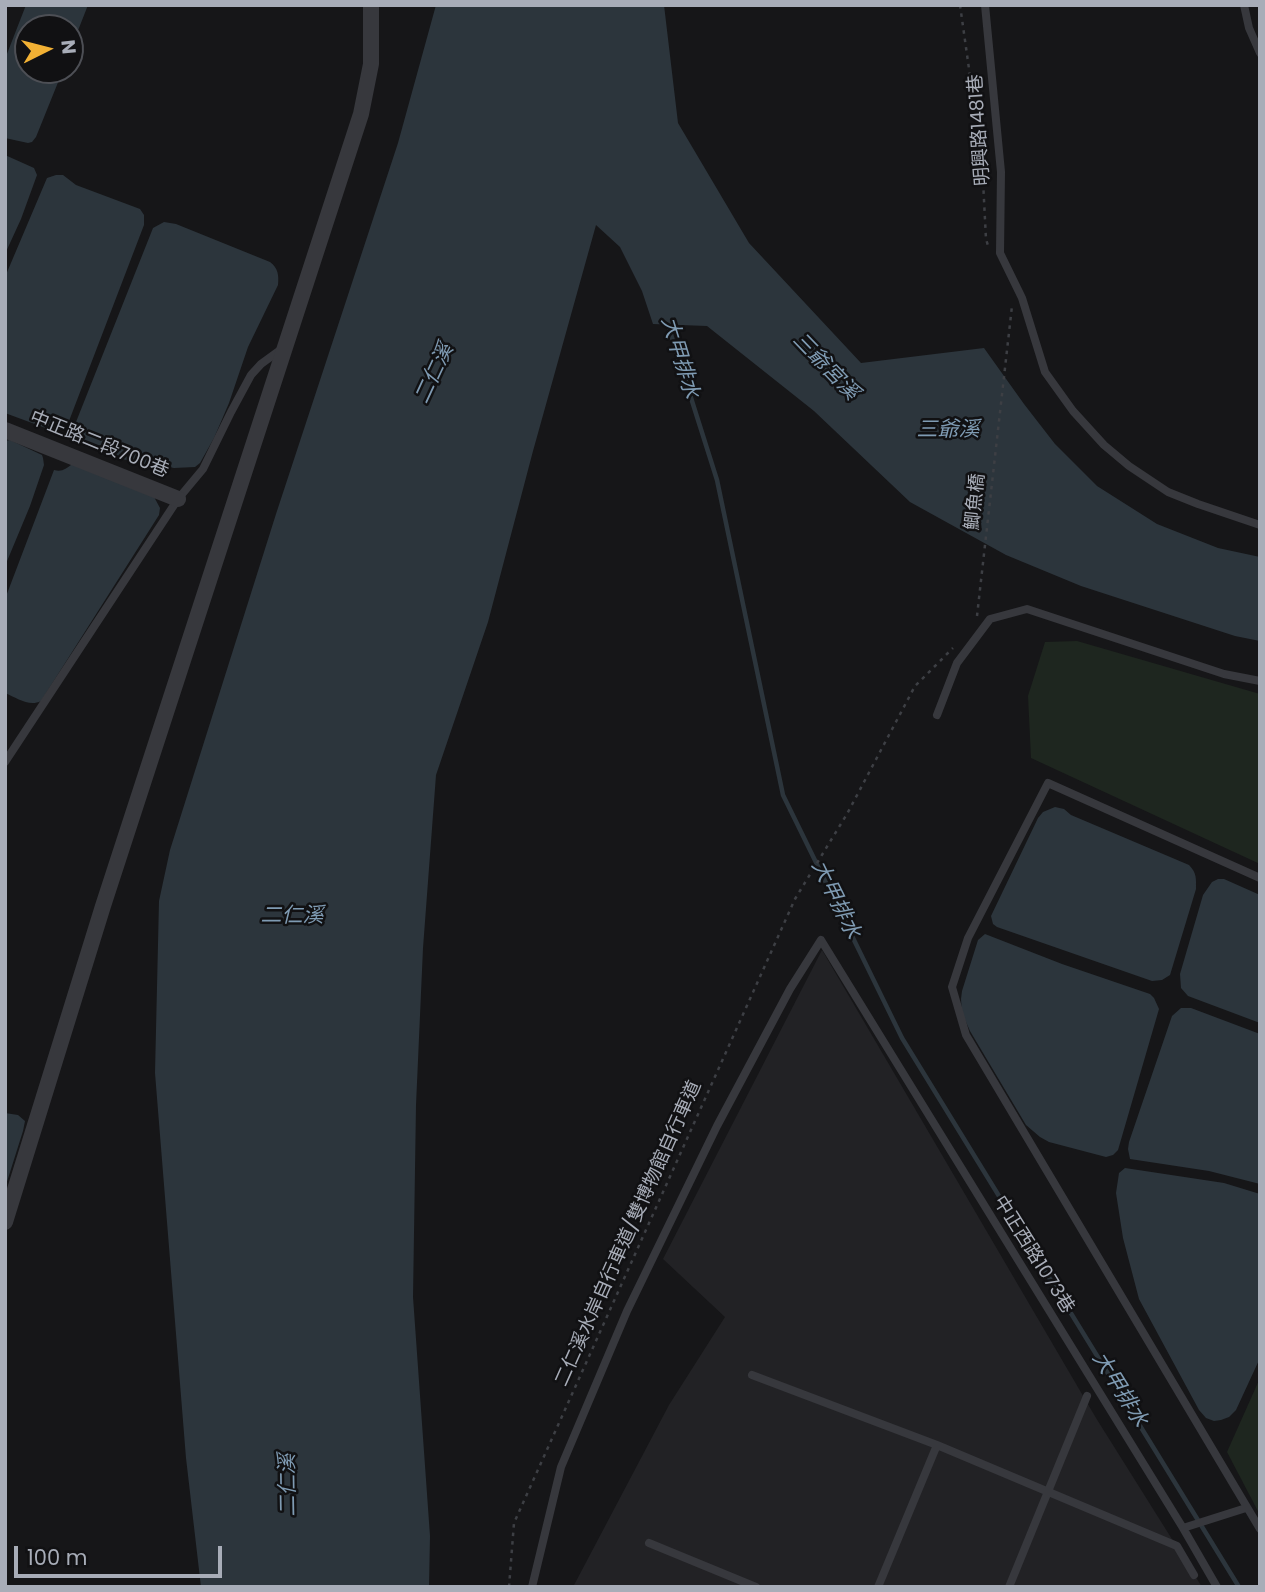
<!DOCTYPE html>
<meta charset="utf-8">
<style>
body{margin:0}
#map{position:relative;width:1265px;height:1592px;overflow:hidden;background:#161618;font-family:Poppins,sans-serif}
canvas{display:block}
.frame{position:absolute;inset:0;border:7px solid #a8adb8;pointer-events:none}
.north{position:absolute;left:14px;top:14px;width:70px;height:70px;box-sizing:border-box;background:#111113;border:2px solid #4d4f55;border-radius:50%;rotate:84deg;font-size:19px;font-weight:700;line-height:28px;text-align:center;color:#a8adb8}
.north::after{content:'';display:block;margin:auto;width:24px;height:32px;background:#f2b134;clip-path:polygon(50% 0,100% 100%,50% 72%,0 100%)}
.scale{position:absolute;left:14px;top:1546px;width:208px;height:32px;box-sizing:border-box;border:4px solid #a8adb8;border-top:0;padding-left:9px;font-size:21px;line-height:24px;white-space:nowrap;color:#a8adb8;-webkit-text-stroke:5px #111113;paint-order:stroke}
</style>
<div id="map">
<canvas width="1265" height="1592"></canvas>
<div class="frame"></div>
<div class="north">N</div>
<div class="scale">100 m</div>
</div>
<script>
const ctx = document.querySelector('canvas').getContext('2d');
ctx.lineJoin = 'round';
function fill(path, color) {
  ctx.fillStyle = color;
  ctx.fill(path, 'evenodd');
}
function strokePath(path, color, width, dash) {
  ctx.strokeStyle = color;
  ctx.lineWidth = width;
  ctx.lineCap = dash ? 'butt' : 'round';
  ctx.setLineDash(dash || []);
  ctx.stroke(path);
}
function write(font, color, halo, rows, align = 'center') {
  ctx.font = font + ' Poppins,"Noto Sans TC",sans-serif';
  ctx.lineWidth = 5;
  ctx.setLineDash([]);
  ctx.textBaseline = 'middle';
  ctx.strokeStyle = halo;
  ctx.fillStyle = color;
  for (const [text, x, y, turn = 0] of rows) {
    ctx.save();
    ctx.translate(x, y);
    ctx.rotate((+turn || 0) * Math.PI / 180);
    ctx.textAlign = isNaN(turn) ? turn : align;
    if (halo) ctx.strokeText(text, 0, 0);
    ctx.fillText(text, 0, 0);
    ctx.restore();
  }
}
fill(new Path2D(`
 M 822,950 L 1096,1418 L 1202,1587 L 573,1587 L 669,1405 L 725,1317 L 663,1259 Z`), '#222225');
fill(new Path2D(`
 M 1077,641 L 1260,694 L 1260,864 L 1031,758 L 1028,696 L 1045,642 Z
 M 1260,1378 L 1260,1515 L 1227,1452 Z`), '#1e261f');
fill(new Path2D(`
 M 26,5 L 88,5 L 70,51 L 70,28 L 28,28 L 28,70 L 63,70 L 36,137 L 32,142 L 28,143 L 5,138 L 5,59 Z
 M 436,5 L 664,5 L 678,123 L 749,243 L 861,363 L 984,348 L 1024,404 L 1055,444 L 1097,486 L 1157,524 L 1218,548 L 1260,557 L 1260,641 L 1235,636 L 1081,586 L 1006,555 L 910,502 L 814,411 L 707,326 L 653,324 L 642,291 L 620,247 L 596,225 L 533,451 L 488,622 L 436,775 L 423,948 L 416,1105 L 413,1297 L 430,1536 L 429,1587 L 201,1587 L 186,1458 L 155,1073 L 159,901 L 170,850 L 276,514 L 398,143 Z
 M 5,155 L 34,168 L 37,175 L 21,219 L 5,254 Z
 M 56,175 L 63,175 L 76,185 L 140,209 L 144,215 L 144,225 L 69,421 L 62,429 L 51,430 L 5,413 L 5,277 L 47,178 Z
 M 164,222 L 176,224 L 270,262 C 278,268 279,275 278,285 L 248,347 L 229,403 L 214,438 L 200,463 L 195,467 L 174,468 L 169,467 L 157,470 L 86,447 C 78,441 75,432 76,422 L 153,228 Z
 M 10,440 L 42,455 L 43,458 L 44,465 L 30,506 L 5,566 L 5,441 Z
 M 72,464 L 153,495 L 160,508 L 159,515 L 41,701 C 29,707 17,698 5,693 L 5,599 L 54,470 C 62,472 66,469 72,464 Z
 M 1055,807 L 1064,809 L 1071,815 L 1189,865 C 1197,873 1196,879 1196,889 L 1170,975 L 1162,980 L 1152,981 L 997,927 L 993,924 L 991,916 L 1038,818 L 1043,812 Z
 M 1218,879 L 1224,879 L 1260,895 L 1260,1023 L 1188,996 L 1181,988 L 1180,974 L 1203,895 L 1212,882 Z
 M 985,934 L 1062,964 L 1150,994 L 1154,998 L 1159,1009 L 1118,1150 L 1113,1155 L 1106,1157 L 1049,1142 L 1040,1137 L 1026,1125 L 970,1031 L 962,1013 L 961,999 L 962,991 L 978,940 Z
 M 1181,1008 L 1191,1008 L 1260,1034 L 1260,1184 L 1209,1171 L 1130,1159 L 1128,1149 L 1129,1142 L 1172,1016 Z
 M 5,1113 L 18,1115 L 25,1121 L 23,1131 L 5,1188 Z
 M 1125,1168 L 1224,1183 L 1260,1194 L 1260,1358 L 1236,1410 L 1229,1417 L 1221,1420 L 1214,1421 L 1206,1418 L 1199,1410 L 1139,1299 L 1123,1238 L 1116,1193 L 1119,1173 Z`), '#2c353c');
strokePath(new Path2D(`
 M 667,322 L 717,480 L 783,795 L 902,1038 L 1239,1587`), '#2c353c', 4.5);
strokePath(new Path2D(`
 M 960,5 L 982,161 L 986,239 L 989,249
 M 977,616 L 1012,306
 M 509,1587 L 514,1523 L 795,899 L 847,814 L 915,686 L 953,648`), '#3d3f44', 2.5, [3.5, 5]);
strokePath(new Path2D(`
 M 985,5 L 1001,172 L 1000,253 L 1022,298 L 1045,372 L 1073,411 L 1104,445 L 1129,466 L 1168,492 L 1198,504 L 1260,525
 M 1244,5 L 1249,28 L 1260,53
 M 937,715 L 957,663 L 990,619 L 1027,609 L 1224,674 L 1260,681
 M 5,762 L 178,499 L 203,469 L 231,412 L 251,375 L 261,364 L 283,348
 M 1260,878 L 1048,783 L 968,938 L 952,987 L 966,1035 L 1260,1529
 M 752,1375 L 937,1445 L 1177,1546 L 1194,1575
 M 1183,1528 L 1246,1508
 M 649,1543 L 756,1587
 M 532,1587 L 561,1467 L 627,1311 L 717,1126 L 790,989 L 821,940 L 1183,1528 L 1217,1587
 M 878,1587 L 937,1445
 M 1009,1587 L 1087,1396`), '#37383d', 8);
strokePath(new Path2D(`
 M 5,430 L 178,499
 M 5,1222 L 103,906 L 361,114 L 371,64 L 371,5`), '#37383d', 16);
write('19px', '#a8adb8', '#111113', [
 ["明興路1481巷",980,130,-94],
 ["中正路二段700巷",99,445,22],
 ["鯽魚橋",976,502,-84],
 ["二仁溪水岸自行車道/雙博物館自行車道",629,1234,-66],
 ["中正西路1073巷",1033,1255,58]
]);
write('italic 21px', '#7f9bb3', '#111113', [
 ["大甲排水",679,358,73],
 ["三爺宮溪",825,367,46],
 ["二仁溪",435,374,-65],
 ["三爺溪",948,431],
 ["大甲排水",835,900,64],
 ["二仁溪",292,917],
 ["大甲排水",1119,1390,58],
 ["二仁溪",289,1485,-91]
]);
</script>
